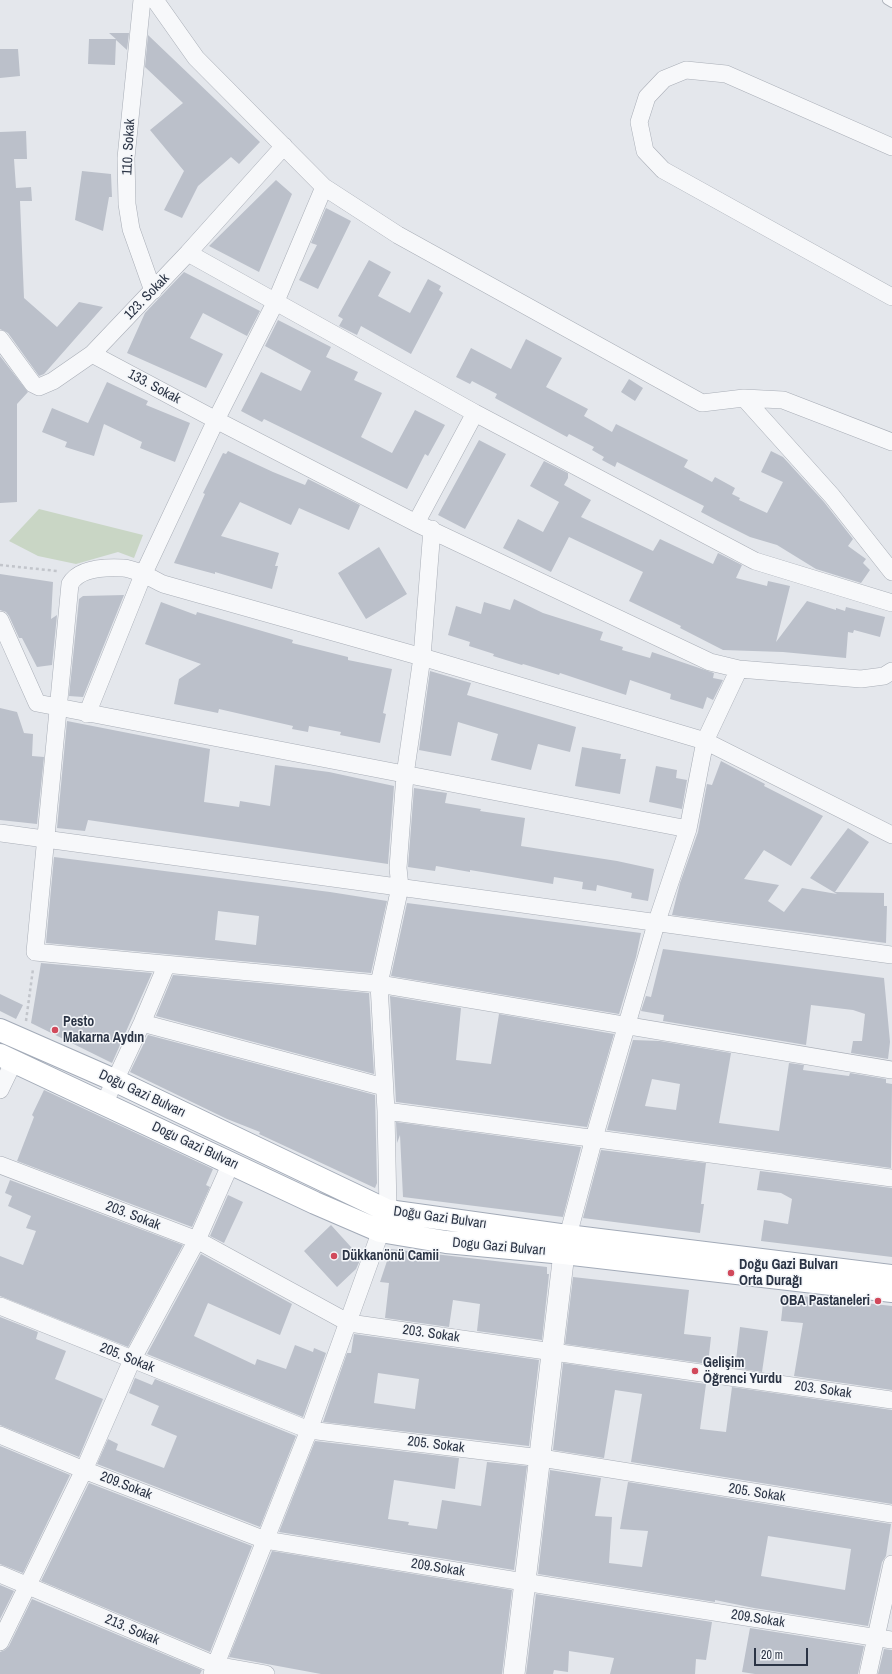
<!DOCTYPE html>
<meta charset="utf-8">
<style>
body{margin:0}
#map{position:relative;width:892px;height:1674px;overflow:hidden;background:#e4e7ec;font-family:"Archivo Narrow",sans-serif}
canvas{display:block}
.scale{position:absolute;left:754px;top:1648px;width:54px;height:18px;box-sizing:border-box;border:2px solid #2b3445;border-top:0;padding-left:5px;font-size:12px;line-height:14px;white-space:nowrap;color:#2b3445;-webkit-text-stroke:3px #f4f6f9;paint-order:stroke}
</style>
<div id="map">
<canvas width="892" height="1674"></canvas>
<div class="scale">20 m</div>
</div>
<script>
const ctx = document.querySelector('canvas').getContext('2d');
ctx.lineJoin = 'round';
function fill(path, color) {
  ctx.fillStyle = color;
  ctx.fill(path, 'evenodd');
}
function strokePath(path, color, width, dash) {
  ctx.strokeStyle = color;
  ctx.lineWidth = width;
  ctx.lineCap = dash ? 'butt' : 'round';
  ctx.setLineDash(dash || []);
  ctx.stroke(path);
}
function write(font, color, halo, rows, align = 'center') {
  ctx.font = font + ' "Archivo Narrow",sans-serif';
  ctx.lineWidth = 3;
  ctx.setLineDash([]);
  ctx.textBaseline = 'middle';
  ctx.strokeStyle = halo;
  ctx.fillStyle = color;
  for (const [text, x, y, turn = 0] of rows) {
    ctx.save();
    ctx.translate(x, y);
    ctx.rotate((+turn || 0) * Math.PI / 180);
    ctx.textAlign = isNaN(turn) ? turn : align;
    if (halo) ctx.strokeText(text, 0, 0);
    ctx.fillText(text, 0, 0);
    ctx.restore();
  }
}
fill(new Path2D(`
 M 39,509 L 143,535 L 134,558 L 118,552 L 76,564 L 38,556 L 9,541 Z`), '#c9d6c5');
fill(new Path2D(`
 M 109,33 L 129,33 L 127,50 L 116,40 L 115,65 L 88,64 L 89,39 L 116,39 Z
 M 148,35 L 260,142 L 239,164 L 231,157 L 198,186 L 182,218 L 164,210 L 184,171 L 150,130 L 183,103 L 145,67 Z
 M 0,49 L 18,49 L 20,76 L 0,78 Z
 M 26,131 L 27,159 L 14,159 L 16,188 L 31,187 L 32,201 L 20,201 L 24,298 L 57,327 L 79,302 L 103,307 L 44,374 L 39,376 L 8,333 L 0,329 L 0,132 Z
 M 82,171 L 111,174 L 112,197 L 109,197 L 103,231 L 75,220 Z
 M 276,180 L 292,194 L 259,272 L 209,246 Z
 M 326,208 L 351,221 L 318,289 L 299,280 L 317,245 L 311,243 Z
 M 369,260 L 391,272 L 378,296 L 410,313 L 428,279 L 441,286 L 439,290 L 443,293 L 411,354 L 361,326 L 357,335 L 339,326 L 343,319 L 338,316 Z
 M 184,272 L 260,311 L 247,336 L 203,313 L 190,338 L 223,354 L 206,388 L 127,353 L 145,313 Z
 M 278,320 L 331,347 L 326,357 L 358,372 L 354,380 L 382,393 L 361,437 L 392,453 L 415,410 L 445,425 L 428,456 L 425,454 L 407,489 L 264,419 L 262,422 L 241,411 L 261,372 L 301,391 L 311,371 L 265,346 Z
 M 526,339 L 562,358 L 546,387 L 588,409 L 584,416 L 612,432 L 616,424 L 688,460 L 684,467 L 712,482 L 715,477 L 735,488 L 732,494 L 740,498 L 739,500 L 767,513 L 783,482 L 761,472 L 771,451 L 783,457 L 824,502 L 853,539 L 848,546 L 866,559 L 863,563 L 870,570 L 861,583 L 816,569 L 777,545 L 750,537 L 718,521 L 701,512 L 704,506 L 617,462 L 615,467 L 602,460 L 604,457 L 592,450 L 594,447 L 569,434 L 567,437 L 495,398 L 497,394 L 472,381 L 470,384 L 456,377 L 471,348 L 511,369 Z
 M 0,356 L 28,392 L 17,404 L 17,502 L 0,503 Z
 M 629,379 L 643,388 L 635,401 L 621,392 Z
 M 107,382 L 148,401 L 146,405 L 190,423 L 175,462 L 140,448 L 142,442 L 104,424 L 94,456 L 65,447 L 67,442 L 42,432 L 52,408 L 88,423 Z
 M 479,440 L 506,454 L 465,529 L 438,515 Z
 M 228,451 L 273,472 L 305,485 L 308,479 L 360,505 L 349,530 L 299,508 L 291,525 L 240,502 L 221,536 L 279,553 L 275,566 L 278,566 L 272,589 L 215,572 L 215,574 L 174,563 L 205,494 L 203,493 L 223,453 L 226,454 Z
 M 544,461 L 568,473 L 568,478 L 564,485 L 591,500 L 581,517 L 653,551 L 660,539 L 713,564 L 718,553 L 742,565 L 736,578 L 767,586 L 768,581 L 790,586 L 776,642 L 807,601 L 836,610 L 836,608 L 845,611 L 846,607 L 885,617 L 880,637 L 854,630 L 853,633 L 848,632 L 846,658 L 783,652 L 723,650 L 680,628 L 681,626 L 629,601 L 643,572 L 569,537 L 551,572 L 503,548 L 518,519 L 543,532 L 559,502 L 530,486 Z
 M 379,547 L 407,594 L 366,619 L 338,573 Z
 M 0,574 L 53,582 L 51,619 L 57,615 L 52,665 L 37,667 L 22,638 L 19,638 L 9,616 L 6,612 L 0,610 Z
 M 124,595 L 83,697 L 69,696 L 79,599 L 83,596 Z
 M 514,599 L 543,613 L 603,632 L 600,640 L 623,647 L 622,650 L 650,658 L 652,652 L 714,673 L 713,678 L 723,680 L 713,700 L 707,697 L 703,709 L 670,699 L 671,694 L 630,680 L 626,695 L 560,673 L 559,675 L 523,664 L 522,665 L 493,656 L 494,654 L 469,646 L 470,642 L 448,635 L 456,606 L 481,614 L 484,602 L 510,610 Z
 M 161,602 L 196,615 L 197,612 L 293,640 L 292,643 L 348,657 L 348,660 L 392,669 L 383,713 L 386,714 L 380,743 L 340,735 L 341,732 L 309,726 L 308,732 L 292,729 L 293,726 L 219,709 L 218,713 L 174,704 L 179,679 L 201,664 L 145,644 Z
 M 430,671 L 471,683 L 467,695 L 576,727 L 570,752 L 538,744 L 531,770 L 491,760 L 498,734 L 458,722 L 451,756 L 419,750 Z
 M 0,708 L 17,712 L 24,733 L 33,734 L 32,756 L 44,757 L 37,824 L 0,820 Z
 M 67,721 L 210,749 L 204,802 L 239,807 L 240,801 L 270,806 L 275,765 L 329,772 L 394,786 L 388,864 L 88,820 L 85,831 L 57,828 Z
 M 582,747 L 621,754 L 620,759 L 626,759 L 620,794 L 575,786 Z
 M 721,761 L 765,784 L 764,786 L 823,816 L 791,866 L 764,850 L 744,879 L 779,885 L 768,901 L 784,912 L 802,888 L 837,894 L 810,878 L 848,828 L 869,842 L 835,892 L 884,893 L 884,906 L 887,906 L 886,943 L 672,915 L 680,883 L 698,832 L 707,784 L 712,785 Z
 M 656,766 L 677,770 L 676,778 L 687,780 L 682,809 L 649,802 Z
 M 414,788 L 447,793 L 445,803 L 481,809 L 480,811 L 525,818 L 521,846 L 617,861 L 654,869 L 648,901 L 631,898 L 632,893 L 597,885 L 596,891 L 582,889 L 583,882 L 554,877 L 553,884 L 470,870 L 470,872 L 436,866 L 435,871 L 408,867 Z
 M 54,857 L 330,892 L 387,901 L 371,973 L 46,943 ZM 218,911 L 259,916 L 256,945 L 215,940 Z
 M 407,903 L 641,933 L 636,957 L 619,1014 L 391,976 Z
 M 663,949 L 884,978 L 890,1042 L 888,1059 L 851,1053 L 853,1041 L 862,1041 L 865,1014 L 853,1010 L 811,1005 L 806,1045 L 663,1021 L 664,1015 L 641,1011 L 646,996 L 651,997 Z
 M 41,963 L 152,973 L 112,1063 L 31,1023 Z
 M 173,975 L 369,993 L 374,1074 L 156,1016 Z
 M 0,994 L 23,1005 L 16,1019 L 0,1011 Z
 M 390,996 L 461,1008 L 456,1060 L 491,1064 L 499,1014 L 614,1034 L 587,1127 L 396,1102 Z
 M 148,1035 L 375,1095 L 377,1183 L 375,1188 L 259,1134 L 260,1132 L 227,1119 L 130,1072 Z
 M 633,1040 L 660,1041 L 731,1053 L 719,1123 L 779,1131 L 789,1063 L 804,1065 L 803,1070 L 849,1076 L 850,1073 L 886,1079 L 886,1083 L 892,1084 L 891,1168 L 607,1130 ZM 652,1079 L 680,1084 L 676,1110 L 645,1106 Z
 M 44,1090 L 213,1169 L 206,1185 L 210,1187 L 192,1227 L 17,1161 L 34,1117 L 32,1115 Z
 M 396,1122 L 581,1147 L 563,1217 L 403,1197 L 400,1135 L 397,1143 Z
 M 601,1150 L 706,1163 L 701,1204 L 704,1204 L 700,1233 L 583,1218 Z
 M 760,1171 L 892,1188 L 892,1257 L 761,1241 L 764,1220 L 788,1224 L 792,1199 L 781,1193 L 757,1190 Z
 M 10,1180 L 183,1245 L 128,1347 L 0,1296 L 0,1256 L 23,1265 L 36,1231 L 26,1228 L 31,1216 L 8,1206 L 12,1196 L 5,1193 Z
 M 228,1195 L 243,1202 L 224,1243 L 210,1236 Z
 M 331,1225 L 361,1258 L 356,1269 L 337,1287 L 304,1251 Z
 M 391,1249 L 547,1267 L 547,1274 L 549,1274 L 542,1340 L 477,1331 L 480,1304 L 453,1300 L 449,1327 L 385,1318 L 389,1283 L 380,1282 Z
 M 201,1254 L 292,1304 L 280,1335 L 208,1303 L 194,1336 L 255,1365 L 257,1359 L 286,1369 L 295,1345 L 313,1352 L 314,1348 L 326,1353 L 303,1417 L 147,1354 Z
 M 573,1277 L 689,1290 L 684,1334 L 711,1337 L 708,1364 L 565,1344 Z
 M 784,1294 L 892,1306 L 892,1390 L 794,1376 L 803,1323 L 781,1321 Z
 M 0,1317 L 38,1332 L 36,1339 L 66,1351 L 55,1379 L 103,1399 L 79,1457 L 0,1425 Z
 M 740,1327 L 768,1331 L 762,1372 L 735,1368 Z
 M 354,1334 L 539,1360 L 529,1446 L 323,1422 L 347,1353 L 351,1353 ZM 378,1373 L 419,1379 L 415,1409 L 374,1403 Z
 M 563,1363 L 706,1384 L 700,1429 L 726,1432 L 732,1387 L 892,1410 L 892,1504 L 631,1462 L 642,1394 L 615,1390 L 604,1458 L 553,1450 Z
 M 135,1378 L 152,1385 L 155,1379 L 296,1436 L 260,1527 L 97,1464 L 108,1439 L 118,1444 L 116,1450 L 164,1468 L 177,1436 L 151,1425 L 159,1406 L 129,1393 Z
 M 315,1441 L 459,1458 L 455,1489 L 394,1480 L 388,1519 L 409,1522 L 408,1525 L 437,1529 L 442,1500 L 481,1506 L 487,1462 L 527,1466 L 514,1570 L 279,1532 Z
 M 0,1446 L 70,1475 L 23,1573 L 0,1564 Z
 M 550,1470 L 601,1478 L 595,1516 L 612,1517 L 609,1563 L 642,1567 L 648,1531 L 620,1529 L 628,1482 L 891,1524 L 886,1556 L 882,1562 L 868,1626 L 754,1608 L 715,1600 L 715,1602 L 538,1574 ZM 768,1536 L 851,1549 L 845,1590 L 761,1576 Z
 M 89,1483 L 252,1546 L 210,1652 L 41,1581 Z
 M 272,1551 L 512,1590 L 502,1674 L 321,1674 L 229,1657 Z
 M 0,1585 L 14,1591 L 0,1619 Z
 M 536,1594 L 712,1622 L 706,1660 L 696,1659 L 695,1674 L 610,1674 L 614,1658 L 569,1651 L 568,1672 L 554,1670 L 553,1674 L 526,1674 Z
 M 32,1599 L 202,1670 L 200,1674 L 0,1674 L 0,1652 L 5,1650 L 9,1646 Z
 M 750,1628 L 864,1646 L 858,1674 L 755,1674 L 742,1672 Z
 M 884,1649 L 892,1650 L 892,1674 L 878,1674 Z`), '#bbc0ca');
const service = new Path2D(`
 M 887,0 L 892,3`);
const minor = new Path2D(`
 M 142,0 L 126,158 L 127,204 L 131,229 L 153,291
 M 155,0 L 196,58 L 324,187 L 398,235 L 702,403 L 744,398 L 832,496 L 892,572
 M 892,147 L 726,74 L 686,70 L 664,79 L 647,97 L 639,122 L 645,151 L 663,170 L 892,297
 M 188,253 L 475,413 L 755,561 L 892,603
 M 0,339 L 33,384 L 39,387 L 53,381 L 92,354 L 188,253 L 284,146
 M 92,354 L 216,420 L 416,523 L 710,662 L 739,669 L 861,679 L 884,676 L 892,671
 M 744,398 L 783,400 L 892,442
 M 416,523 L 475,413
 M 0,620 L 37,703 L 688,829
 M 87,714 L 143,575 L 216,420 L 276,301 L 324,187
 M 0,833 C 298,871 594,916 892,955
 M 892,835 L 705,741 L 422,657 L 163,584 C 151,578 136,569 123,568 C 105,567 79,568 70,584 L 35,952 L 379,984 L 892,1070
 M 142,1023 L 384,1087
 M 0,1090 L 14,1061
 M 104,1104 L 142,1023 L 166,966
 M 386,1111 L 892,1178
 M 0,1165 L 197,1240 L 349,1323 L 892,1400
 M 565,1247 L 594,1138 L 656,924 L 688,829 L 705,741 L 739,669
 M 0,1306 L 309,1430 L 541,1458 L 892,1514
 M 0,1435 L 84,1470 L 265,1540 L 524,1582 L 892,1640
 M 0,1574 L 215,1665 L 266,1674
 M 0,1642 L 84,1470 L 132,1360 L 197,1240 L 231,1163
 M 212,1674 L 309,1430 L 388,1211 L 386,1111 L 379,984 L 400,887 L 398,868 L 405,775 L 422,657 L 432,529
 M 868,1674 L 892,1564`);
const tertiary = new Path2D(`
 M 514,1674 L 564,1253`);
const primary = new Path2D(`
 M 0,1030 L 114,1080 L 388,1211 L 567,1236 L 892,1276
 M 0,1055 L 315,1203 L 380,1231 L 446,1242 L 564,1253 L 892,1291`);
strokePath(service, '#a9aeb7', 10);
strokePath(minor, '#a9aeb7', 18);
strokePath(tertiary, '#a9aeb7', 22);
strokePath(primary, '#a3abb8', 24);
strokePath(new Path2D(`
 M 0,565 L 57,571
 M 26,1021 L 33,969`), '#c2c5cb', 2.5, [3, 3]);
strokePath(service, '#f7f8fa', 8);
strokePath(minor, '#f7f8fa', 17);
strokePath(tertiary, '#f7f8fa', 21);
strokePath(primary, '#fff', 22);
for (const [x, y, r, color] of [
 [55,1030,4,"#d1495b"],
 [334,1256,4,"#d1495b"],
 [731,1273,4,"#d1495b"],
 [878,1301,4,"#d1495b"],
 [695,1371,4,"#d1495b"]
]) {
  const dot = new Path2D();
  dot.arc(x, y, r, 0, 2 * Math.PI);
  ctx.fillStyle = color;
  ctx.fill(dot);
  strokePath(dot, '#f4f6f9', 1.5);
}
write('14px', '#2b3445', '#f4f6f9', [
 ["110. Sokak",129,147,-87],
 ["123. Sokak",147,297,-46],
 ["133. Sokak",154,387,28],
 ["Doğu Gazi Bulvarı",142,1094,25],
 ["Dogu Gazi Bulvarı",195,1146,25],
 ["203. Sokak",133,1216,21],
 ["Doğu Gazi Bulvarı",440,1218,8],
 ["Dogu Gazi Bulvarı",499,1247,5],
 ["203. Sokak",431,1334,8],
 ["205. Sokak",127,1358,22],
 ["203. Sokak",823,1390,8],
 ["205. Sokak",436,1445,7],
 ["209.Sokak",126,1486,21],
 ["205. Sokak",757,1493,9],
 ["209.Sokak",438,1568,9],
 ["209.Sokak",758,1619,9],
 ["213. Sokak",132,1630,23]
]);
write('bold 14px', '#2b3445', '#f4f6f9', [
 ["Pesto",63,1022],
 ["Makarna Aydın",63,1038],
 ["Dükkanönü Camii",342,1256],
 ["Doğu Gazi Bulvarı",739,1265],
 ["Orta Durağı",739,1281],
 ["OBA Pastaneleri",870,1301,"right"],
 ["Gelişim",703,1363],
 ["Öğrenci Yurdu",703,1379]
], 'left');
</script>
